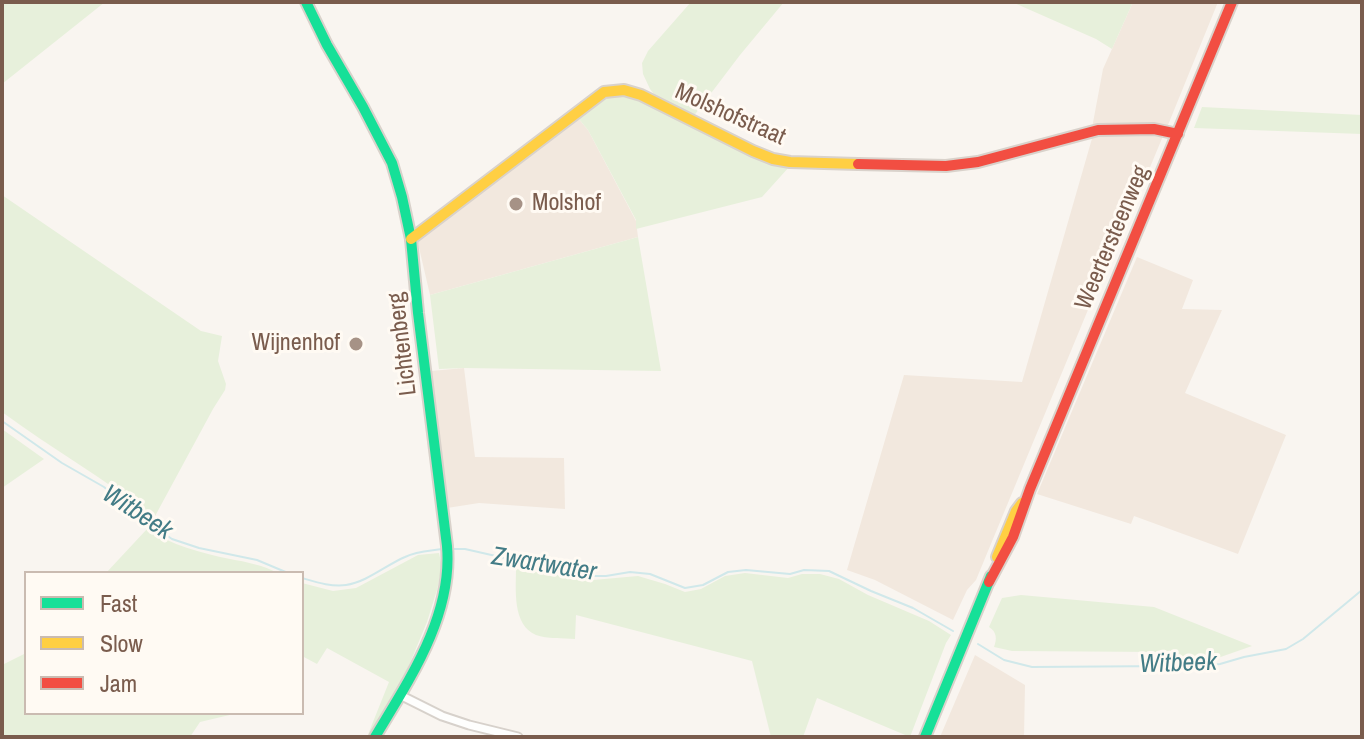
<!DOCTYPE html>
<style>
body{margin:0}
#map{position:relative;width:1364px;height:739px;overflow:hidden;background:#f9f5f0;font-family:"Archivo Narrow",sans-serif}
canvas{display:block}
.frame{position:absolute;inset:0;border:4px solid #7a5c4d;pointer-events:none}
.legend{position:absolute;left:24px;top:571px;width:280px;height:144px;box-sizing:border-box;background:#fffaf3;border:2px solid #cabbb1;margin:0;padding:10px 14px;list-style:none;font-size:24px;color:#7a5c4d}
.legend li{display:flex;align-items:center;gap:16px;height:40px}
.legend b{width:40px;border:2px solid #cabbb1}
</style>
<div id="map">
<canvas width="1364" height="739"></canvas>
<div class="frame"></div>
<ul class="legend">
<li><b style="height:10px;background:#16e098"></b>Fast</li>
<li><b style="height:10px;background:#ffcf43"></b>Slow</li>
<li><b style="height:10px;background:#f24e42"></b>Jam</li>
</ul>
</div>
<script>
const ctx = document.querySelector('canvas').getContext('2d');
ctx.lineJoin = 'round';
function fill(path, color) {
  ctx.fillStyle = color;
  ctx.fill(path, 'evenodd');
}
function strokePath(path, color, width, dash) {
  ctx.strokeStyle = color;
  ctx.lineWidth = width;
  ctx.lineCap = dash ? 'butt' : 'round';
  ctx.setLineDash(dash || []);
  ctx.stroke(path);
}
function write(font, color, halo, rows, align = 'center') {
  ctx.font = font + ' "Archivo Narrow",sans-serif';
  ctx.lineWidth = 6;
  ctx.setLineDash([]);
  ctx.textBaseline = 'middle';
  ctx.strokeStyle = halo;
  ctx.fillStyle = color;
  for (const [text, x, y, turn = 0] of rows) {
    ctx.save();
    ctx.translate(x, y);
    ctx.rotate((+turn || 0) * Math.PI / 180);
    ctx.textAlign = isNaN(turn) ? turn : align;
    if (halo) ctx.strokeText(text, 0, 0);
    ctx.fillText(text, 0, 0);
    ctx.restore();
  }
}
fill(new Path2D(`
 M 1133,2 L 1218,2 L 1168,125 L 1092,128 L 1103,69 Z
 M 578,118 L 588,130 L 636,221 L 638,237 L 430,295 L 417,239 Z
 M 1152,132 L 1163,136 L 1141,189 L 1136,194 L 976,580 L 967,590 L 953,620 L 875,580 L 847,570 L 904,375 L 1022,382 L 1093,135 Z
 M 1137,257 L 1193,280 L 1182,309 L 1222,310 L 1185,393 L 1286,435 L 1238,554 L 1134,516 L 1131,524 L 1037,494 Z
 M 464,368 L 475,457 L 564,458 L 565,509 L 479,503 L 447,508 L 431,371 Z
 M 975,655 L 1025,685 L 1024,737 L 940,737 Z`), '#f2e8de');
fill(new Path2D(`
 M 2,2 L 105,2 L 2,84 Z
 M 691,2 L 784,2 L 740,55 L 693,117 L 657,98 L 650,89 L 643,74 L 642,63 L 648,51 Z
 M 1012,2 L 1133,2 L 1112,49 L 1096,39 Z
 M 610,96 L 636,98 L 718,140 L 763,159 L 790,166 L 762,197 L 636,229 L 636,220 L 588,130 L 578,118 Z
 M 1202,107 L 1362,115 L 1362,134 L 1194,128 Z
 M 2,195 L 201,331 L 222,336 L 218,361 L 226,384 L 225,390 L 213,409 L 154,518 C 106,479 52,449 2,412 Z
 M 638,237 L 661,371 L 464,368 L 439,369 L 430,295 Z
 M 2,429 L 44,459 L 2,488 Z
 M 147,529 C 171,545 201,553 230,559 C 247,562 262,565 278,573 L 106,573 Z
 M 439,553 L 442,567 L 437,590 L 427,622 L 398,692 L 371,737 L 367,737 L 389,682 L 327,648 L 317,664 L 302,656 L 302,583 L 333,591 L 356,588 L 418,555 Z
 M 516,569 L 593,580 L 638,576 L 665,584 L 685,592 L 701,589 L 725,576 L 745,573 L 788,578 L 802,574 L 820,574 L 839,579 L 868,595 L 929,621 L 951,635 L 946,643 L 910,737 L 817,698 L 803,737 L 771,737 L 752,661 L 576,615 L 575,639 C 563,638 547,639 536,635 C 512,625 516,589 516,569 Z
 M 1021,595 L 1154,607 L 1252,646 L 1212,660 L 1159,660 L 1159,652 L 1012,651 L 994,647 C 997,639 997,632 989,627 L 1002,598 Z
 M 26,653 L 26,713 L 238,713 L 200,722 L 190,737 L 2,737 L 2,665 Z`), '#e7f0db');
strokePath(new Path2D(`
 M 2,421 L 62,463 L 104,487 L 146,521 L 172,539 L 199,548 L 257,560 L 288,573
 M 453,549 L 465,549 L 584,576 L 606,576 L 630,572 L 650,574 L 685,588 L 703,585 L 728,572 L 746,570 L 790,574 L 804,570 L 829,571 L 871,591 L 913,608 L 953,631
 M 302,578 C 316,582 331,587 346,585 C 367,582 386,565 405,557 C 417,551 429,551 442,549
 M 978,644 L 1004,660 L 1032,667 L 1169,666 L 1188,668 L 1220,664 L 1244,657 L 1286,649 L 1303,639 L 1362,590`), '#d0e8ea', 2);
const street = new Path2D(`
 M 400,695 L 442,716 L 469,725 L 518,737`);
const fast = new Path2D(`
 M 306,2 L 327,45 L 363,107 L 392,163 L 402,197 L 411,239 L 418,313 L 447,546 C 453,616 409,680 375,737
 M 925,737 L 991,576`);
const slow = new Path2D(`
 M 411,239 L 604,92 L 624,90 L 641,95 L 753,151 L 773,159 L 790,162 L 858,164
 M 997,557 L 1016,511 L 1022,503`);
const jam = new Path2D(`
 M 858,164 L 946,166 L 978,162 L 1098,130 L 1154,129 L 1178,134
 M 989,582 L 1013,537 L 1030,489 L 1232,2`);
strokePath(street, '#d7d1cb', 11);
strokePath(fast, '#d9d2cb', 14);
strokePath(slow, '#d9d2cb', 14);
strokePath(jam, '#d9d2cb', 14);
strokePath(street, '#fefefd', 7);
strokePath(fast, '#16e098', 10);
strokePath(slow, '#ffcf43', 10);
strokePath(jam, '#f24e42', 10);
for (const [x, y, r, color] of [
 [516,204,8,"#a69286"],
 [356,344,8,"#a69286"]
]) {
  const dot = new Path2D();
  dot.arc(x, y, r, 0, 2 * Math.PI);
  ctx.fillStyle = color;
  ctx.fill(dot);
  strokePath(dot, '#fffaf3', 3);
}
write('24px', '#7a5c4d', '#fffaf3', [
 ["Molshofstraat",730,115,24],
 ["Weertersteenweg",1113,238,-67],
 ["Lichtenberg",403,344,-97]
]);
write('24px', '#7a5c4d', '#fffaf3', [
 ["Molshof",532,204],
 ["Wijnenhof",340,344,"right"]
], 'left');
write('italic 26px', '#437c86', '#fffaf3', [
 ["Witbeek",137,513,33],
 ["Zwartwater",544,565,9],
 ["Witbeek",1178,664,-2]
]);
</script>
